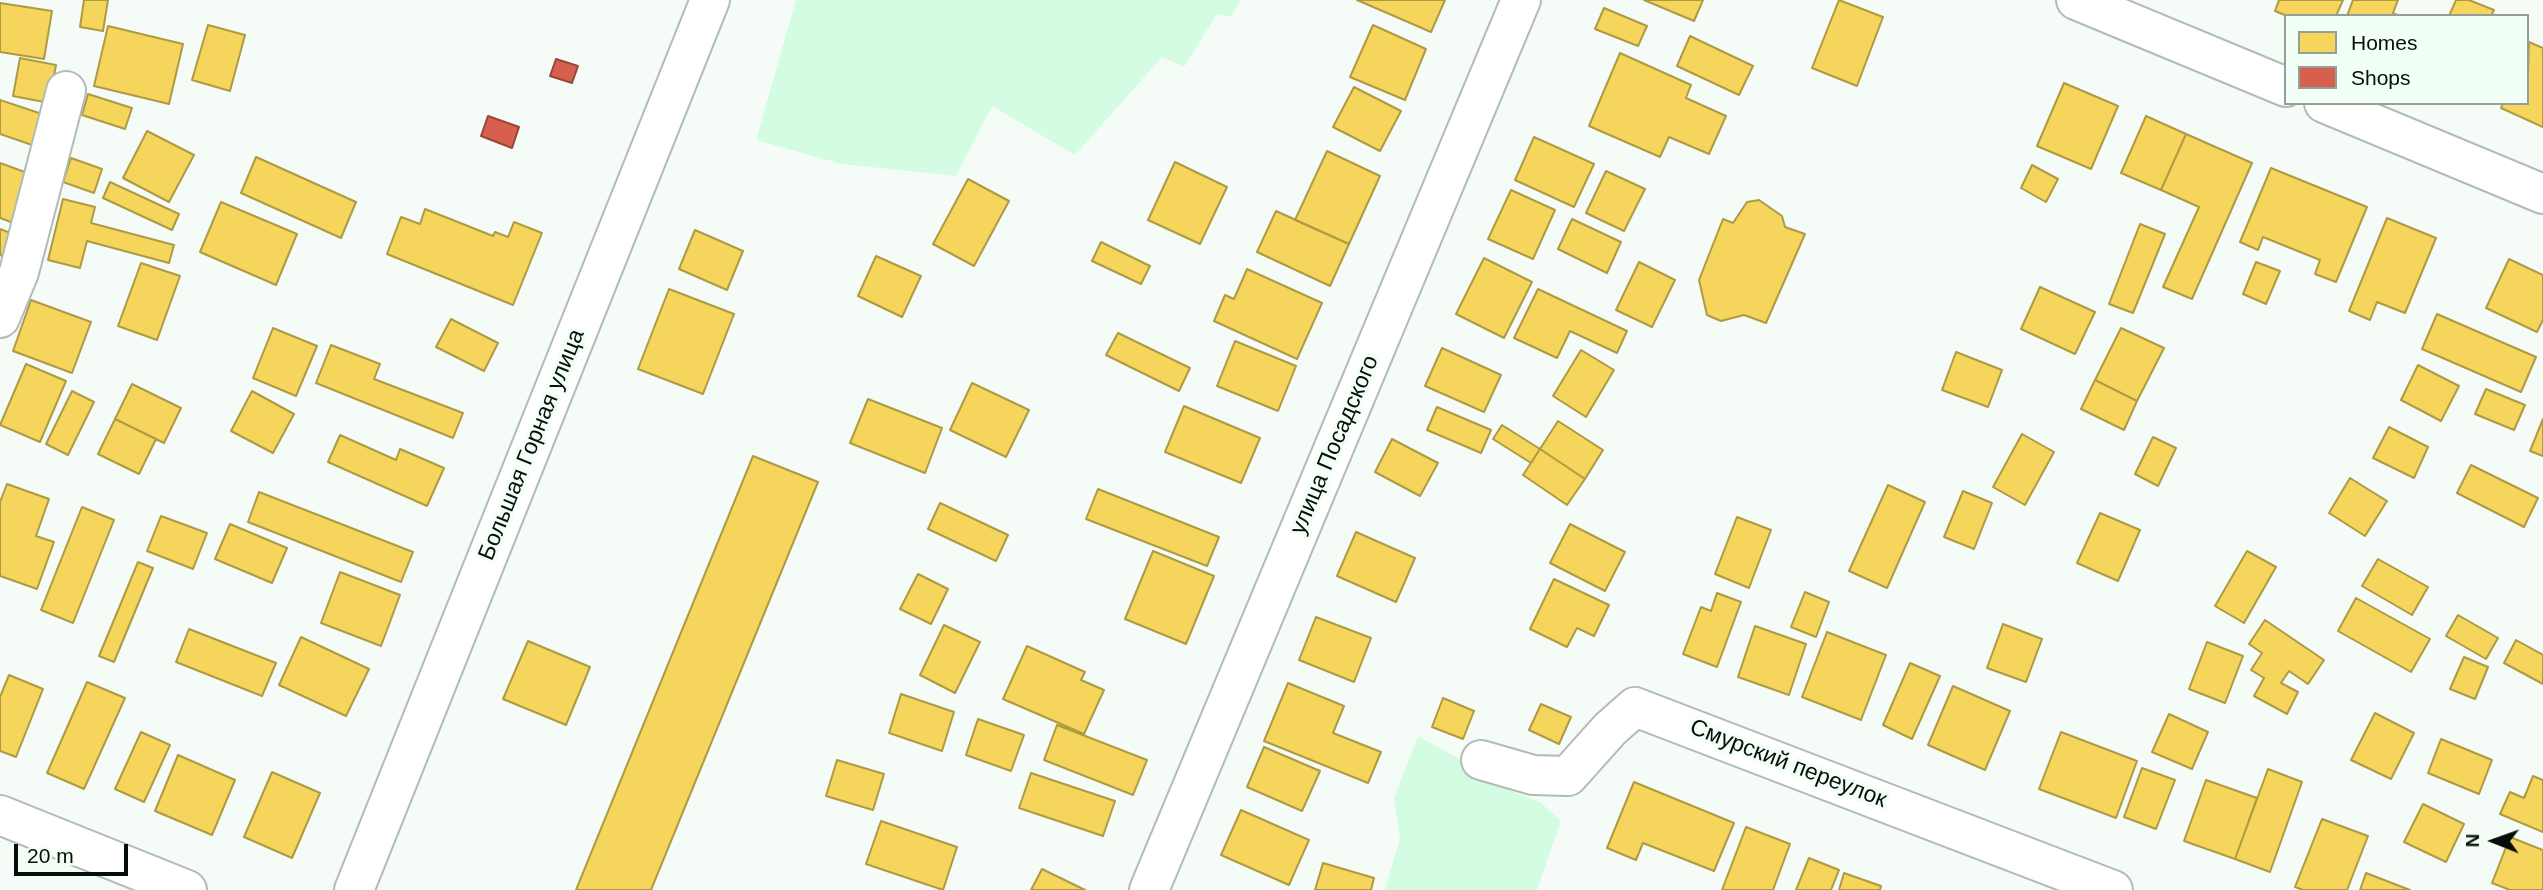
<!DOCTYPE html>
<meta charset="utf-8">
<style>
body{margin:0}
#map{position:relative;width:2543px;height:890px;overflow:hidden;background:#f5fcf7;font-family:Arial,sans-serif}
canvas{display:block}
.legend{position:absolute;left:2284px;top:14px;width:245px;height:91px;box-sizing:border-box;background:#f2fff6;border:2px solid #939f97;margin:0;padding:9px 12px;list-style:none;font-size:21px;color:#050f08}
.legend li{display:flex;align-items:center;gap:14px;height:35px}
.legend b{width:35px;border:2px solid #939f97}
.north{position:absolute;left:2459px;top:806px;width:70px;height:70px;-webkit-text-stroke:5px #f2fff6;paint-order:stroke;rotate:271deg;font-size:19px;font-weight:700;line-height:28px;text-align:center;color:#050f08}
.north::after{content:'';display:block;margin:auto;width:24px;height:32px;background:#050f08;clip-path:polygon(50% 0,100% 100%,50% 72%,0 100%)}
.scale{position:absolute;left:14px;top:844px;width:114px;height:32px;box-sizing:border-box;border:4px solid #050f08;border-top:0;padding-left:9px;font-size:21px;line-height:24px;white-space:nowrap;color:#050f08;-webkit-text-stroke:5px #f2fff6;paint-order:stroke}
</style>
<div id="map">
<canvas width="2543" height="890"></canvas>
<ul class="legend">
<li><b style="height:19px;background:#f6d55c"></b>Homes</li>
<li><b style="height:19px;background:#d6604d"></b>Shops</li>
</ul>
<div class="north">N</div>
<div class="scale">20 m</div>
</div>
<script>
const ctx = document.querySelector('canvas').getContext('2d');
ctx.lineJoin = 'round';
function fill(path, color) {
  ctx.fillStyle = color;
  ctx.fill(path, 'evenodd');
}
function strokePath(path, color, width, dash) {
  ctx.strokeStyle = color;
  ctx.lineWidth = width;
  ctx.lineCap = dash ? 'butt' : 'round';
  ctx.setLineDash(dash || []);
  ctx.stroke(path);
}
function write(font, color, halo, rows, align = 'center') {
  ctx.font = font + ' Arial,sans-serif';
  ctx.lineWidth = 7;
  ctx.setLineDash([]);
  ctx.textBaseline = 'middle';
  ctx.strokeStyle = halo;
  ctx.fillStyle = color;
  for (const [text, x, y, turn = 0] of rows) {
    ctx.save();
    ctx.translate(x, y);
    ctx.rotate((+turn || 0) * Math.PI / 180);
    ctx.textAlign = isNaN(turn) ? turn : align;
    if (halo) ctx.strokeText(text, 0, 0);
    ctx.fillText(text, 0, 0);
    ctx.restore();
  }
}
fill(new Path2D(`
 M 796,0 L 1241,0 L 1231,17 L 1217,14 L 1184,67 L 1162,57 L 1075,155 L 992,106 L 956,176 L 842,164 L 756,140 Z
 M 1418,736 L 1456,757 L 1483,780 L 1540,802 L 1561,821 L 1537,890 L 1385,890 L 1400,838 L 1394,798 Z`), '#d4fce2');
const homes = new Path2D(`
 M 84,0 L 108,0 L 103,31 L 80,27 Z
 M 1357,0 L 1445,0 L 1431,32 Z
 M 1644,0 L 1703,0 L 1694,21 Z
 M 1839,0 L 1883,17 L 1857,86 L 1812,68 Z
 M 2279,0 L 2343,0 L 2336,16 L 2287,16 L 2275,11 Z
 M 2353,0 L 2398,0 L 2393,13 L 2399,16 L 2347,16 Z
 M 2456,0 L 2469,0 L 2494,10 L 2491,16 L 2449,16 Z
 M 0,3 L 52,11 L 44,59 L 0,52 Z
 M 1604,8 L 1647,26 L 1638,46 L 1595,29 Z
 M 208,25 L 245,35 L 230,91 L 192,80 Z
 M 1373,25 L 1426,49 L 1405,100 L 1350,77 Z
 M 108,26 L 183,44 L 169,104 L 94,86 Z
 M 1690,36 L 1753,66 L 1739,95 L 1677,66 Z
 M 2529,42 L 2543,48 L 2543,127 L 2501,108 L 2503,103 L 2527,103 Z
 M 1620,53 L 1691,85 L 1686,98 L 1726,116 L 1709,154 L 1669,137 L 1660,157 L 1589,126 Z
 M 20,58 L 56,65 L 49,103 L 13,96 Z
 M 2064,83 L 2118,106 L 2091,169 L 2037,146 Z
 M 1354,87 L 1401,111 L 1380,151 L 1333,127 Z
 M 88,94 L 132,108 L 125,129 L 82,115 Z
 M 0,100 L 45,115 L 35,146 L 0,134 Z
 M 2146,116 L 2186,134 L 2161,190 L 2121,173 Z
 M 147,131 L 194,155 L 169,202 L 123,178 Z
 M 2186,134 L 2252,163 L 2192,299 L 2163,287 L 2199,207 L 2161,190 Z
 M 1534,137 L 1594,164 L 1574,207 L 1515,180 Z
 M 1327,151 L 1380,176 L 1349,244 L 1295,220 Z
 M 256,157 L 356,202 L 341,238 L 241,193 Z
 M 71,158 L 102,169 L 94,193 L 63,182 Z
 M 1175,162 L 1227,187 L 1200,244 L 1148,220 Z
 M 0,163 L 33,175 L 16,224 L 0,218 Z
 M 2032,165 L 2058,179 L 2046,202 L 2021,188 Z
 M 2271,168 L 2367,207 L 2336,282 L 2315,274 L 2320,260 L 2263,237 L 2258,250 L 2240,242 Z
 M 1606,171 L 1645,189 L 1624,231 L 1586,213 Z
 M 968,179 L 1009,201 L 974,266 L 933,244 Z
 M 110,182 L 179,214 L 172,230 L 103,198 Z
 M 1511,190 L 1555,210 L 1533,259 L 1488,239 Z
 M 63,199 L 95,207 L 91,223 L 174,245 L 169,263 L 87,241 L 80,268 L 48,260 Z
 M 1759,200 L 1782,216 L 1785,227 L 1805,234 L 1766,323 L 1744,315 L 1721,321 L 1707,315 L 1699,280 L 1723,219 L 1733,223 L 1747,202 Z
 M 221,202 L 297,234 L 276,285 L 200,252 Z
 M 425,209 L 493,236 L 495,232 L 508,237 L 514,222 L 542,233 L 513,305 L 387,254 L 401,217 L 420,224 Z
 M 1276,211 L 1349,244 L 1330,286 L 1257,252 Z
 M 2387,218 L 2436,238 L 2405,313 L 2377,302 L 2370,320 L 2349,311 Z
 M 1572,219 L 1621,242 L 1607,273 L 1558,249 Z
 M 2140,224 L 2165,234 L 2133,313 L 2109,304 Z
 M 0,229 L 13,234 L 4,257 L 0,255 Z
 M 695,230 L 743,251 L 727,290 L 679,269 Z
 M 1101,242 L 1150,266 L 1141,284 L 1092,261 Z
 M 876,256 L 921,276 L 902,317 L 858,296 Z
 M 1484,258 L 1532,282 L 1504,338 L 1456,314 Z
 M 2509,259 L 2543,275 L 2543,320 L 2537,332 L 2486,308 Z
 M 1639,262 L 1675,280 L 1652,327 L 1616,310 Z
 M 2256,262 L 2280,271 L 2266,304 L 2243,294 Z
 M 141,263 L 180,276 L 157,340 L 118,326 Z
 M 1247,269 L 1322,303 L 1297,359 L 1214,321 L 1225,295 L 1234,299 Z
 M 2040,287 L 2095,312 L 2075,354 L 2021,329 Z
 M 669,289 L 734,314 L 703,394 L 638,369 Z
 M 1538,289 L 1627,331 L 1617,353 L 1570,331 L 1557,358 L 1514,338 Z
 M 31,300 L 91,322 L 72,373 L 13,351 Z
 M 2437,314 L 2536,357 L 2521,392 L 2422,349 Z
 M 451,319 L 498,343 L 484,371 L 436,347 Z
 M 273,328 L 317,346 L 296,396 L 253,378 Z
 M 2121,328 L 2164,348 L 2137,401 L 2095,380 Z
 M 1118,333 L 1190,368 L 1179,391 L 1106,355 Z
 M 1235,341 L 1296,366 L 1278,411 L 1217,386 Z
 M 331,345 L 380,364 L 374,379 L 463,413 L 453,438 L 316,383 Z
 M 1442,348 L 1501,375 L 1484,412 L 1425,386 Z
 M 1581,350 L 1614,370 L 1586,417 L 1553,396 Z
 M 1956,352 L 2002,370 L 1988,407 L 1942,390 Z
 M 26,364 L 66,381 L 40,442 L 0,425 Z
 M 2418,365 L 2459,386 L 2441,421 L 2401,400 Z
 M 2095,380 L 2137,401 L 2124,430 L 2081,409 Z
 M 972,383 L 1029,410 L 1006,457 L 950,430 Z
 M 132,384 L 181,408 L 164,443 L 115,419 Z
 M 2486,389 L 2525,405 L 2514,430 L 2475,414 Z
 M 72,391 L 94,402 L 68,455 L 46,444 Z
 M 252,391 L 294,414 L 273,453 L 231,431 Z
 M 868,399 L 942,428 L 925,473 L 850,443 Z
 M 1184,406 L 1260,438 L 1241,483 L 1165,452 Z
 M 1437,407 L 1491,430 L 1481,453 L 1427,430 Z
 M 115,419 L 156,439 L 139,474 L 98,454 Z
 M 2543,419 L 2543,456 L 2530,451 Z
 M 1558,421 L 1603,450 L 1585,479 L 1540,449 Z
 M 1502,425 L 1540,449 L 1531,463 L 1493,439 Z
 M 2389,427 L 2428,447 L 2414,478 L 2373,458 Z
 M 2022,434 L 2054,452 L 2025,505 L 1993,487 Z
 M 340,435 L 396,460 L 400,449 L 444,468 L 427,506 L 328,462 Z
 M 2153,437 L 2176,448 L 2158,486 L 2135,474 Z
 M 1392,439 L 1438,463 L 1420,496 L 1375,472 Z
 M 1540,449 L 1585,479 L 1567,505 L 1523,475 Z
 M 753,456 L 818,482 L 651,890 L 576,890 Z
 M 2471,465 L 2538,498 L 2524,527 L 2457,493 Z
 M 2350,478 L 2387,501 L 2365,536 L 2329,513 Z
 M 7,484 L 49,499 L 36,536 L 54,542 L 37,589 L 0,576 L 0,502 Z
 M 1888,485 L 1925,502 L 1887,588 L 1849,571 Z
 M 1098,489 L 1219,537 L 1207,566 L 1086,519 Z
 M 1963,491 L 1992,503 L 1974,549 L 1944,537 Z
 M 259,492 L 413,552 L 401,582 L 248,522 Z
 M 940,503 L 1008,535 L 996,561 L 928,529 Z
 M 82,507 L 114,520 L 73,623 L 41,610 Z
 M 2100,513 L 2140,530 L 2118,581 L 2077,563 Z
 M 161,516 L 207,533 L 193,569 L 147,551 Z
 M 1737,517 L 1771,530 L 1749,588 L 1715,574 Z
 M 230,524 L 287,548 L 272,583 L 215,559 Z
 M 1570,524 L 1625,552 L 1605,591 L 1550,563 Z
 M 1356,532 L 1415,558 L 1396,602 L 1337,576 Z
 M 1153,551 L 1214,576 L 1186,644 L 1125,619 Z
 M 2247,551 L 2276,567 L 2244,623 L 2215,606 Z
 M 2378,559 L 2428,587 L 2412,615 L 2362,586 Z
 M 138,562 L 153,568 L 114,662 L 99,656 Z
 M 340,572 L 400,595 L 381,646 L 321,623 Z
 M 918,574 L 948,589 L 931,624 L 900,609 Z
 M 1554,579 L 1609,605 L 1594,636 L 1577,628 L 1567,647 L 1530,629 Z
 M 1805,592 L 1829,602 L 1816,637 L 1791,627 Z
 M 1717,593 L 1741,602 L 1717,667 L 1683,654 L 1701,607 L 1711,611 Z
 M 2356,598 L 2430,639 L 2411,672 L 2338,631 Z
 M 2458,615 L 2498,638 L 2486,659 L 2446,636 Z
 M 1316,617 L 1371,638 L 1354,682 L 1299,660 Z
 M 2265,620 L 2324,660 L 2308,684 L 2289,671 L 2281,683 L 2298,692 L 2287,714 L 2254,696 L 2264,678 L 2251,670 L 2262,653 L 2249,644 Z
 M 2003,624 L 2042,639 L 2026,682 L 1987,668 Z
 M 944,625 L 980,642 L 955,693 L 920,675 Z
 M 1755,626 L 1806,644 L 1789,695 L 1738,677 Z
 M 189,629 L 276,663 L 262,696 L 176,662 Z
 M 1827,632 L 1886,655 L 1861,720 L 1802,697 Z
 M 301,637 L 369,669 L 346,716 L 279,685 Z
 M 2516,640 L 2543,655 L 2543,684 L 2504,663 Z
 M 528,641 L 590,667 L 566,725 L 503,699 Z
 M 2207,642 L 2243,656 L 2225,703 L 2189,689 Z
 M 1027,646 L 1085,672 L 1081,680 L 1104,690 L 1084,734 L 1003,699 Z
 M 2464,657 L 2488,667 L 2475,699 L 2450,689 Z
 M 1910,663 L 1940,676 L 1912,739 L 1883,725 Z
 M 9,675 L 43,689 L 16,757 L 0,751 L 0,697 Z
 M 87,682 L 125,698 L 84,789 L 47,773 Z
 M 1288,683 L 1344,706 L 1333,733 L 1381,752 L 1368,783 L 1264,741 Z
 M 1953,686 L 2010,711 L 1985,770 L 1928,745 Z
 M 901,694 L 954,712 L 942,751 L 889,733 Z
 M 1443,698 L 1474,711 L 1463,739 L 1432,727 Z
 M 1541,704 L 1571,717 L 1559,744 L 1529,730 Z
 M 2375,713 L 2414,733 L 2391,779 L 2351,760 Z
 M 2169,714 L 2208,732 L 2192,769 L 2152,752 Z
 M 978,719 L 1024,735 L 1011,771 L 966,755 Z
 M 1057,725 L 1147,760 L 1133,795 L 1044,760 Z
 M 141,732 L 170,745 L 144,802 L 115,789 Z
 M 2061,732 L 2137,761 L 2116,818 L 2039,789 Z
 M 2441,739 L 2492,760 L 2479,794 L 2428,773 Z
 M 1264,747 L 1320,771 L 1302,811 L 1247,787 Z
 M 178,755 L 235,780 L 212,835 L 155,811 Z
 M 837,760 L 884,774 L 873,810 L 826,796 Z
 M 2142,768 L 2175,780 L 2156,829 L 2124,817 Z
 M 2268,769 L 2302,782 L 2270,872 L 2235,859 Z
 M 272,772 L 320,793 L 292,858 L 244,837 Z
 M 1031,773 L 1115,801 L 1103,836 L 1019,808 Z
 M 2533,776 L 2543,780 L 2543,832 L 2500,814 L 2510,792 L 2524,798 Z
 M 2206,780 L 2257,798 L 2235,859 L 2184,841 Z
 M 1634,782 L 1734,823 L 1714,871 L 1643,843 L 1636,860 L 1607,848 Z
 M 2423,804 L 2464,824 L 2446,862 L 2404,842 Z
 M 1241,810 L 1309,840 L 1289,885 L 1221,855 Z
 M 2322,819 L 2368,836 L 2347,890 L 2303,890 L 2295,887 Z
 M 881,821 L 957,847 L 943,890 L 866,864 Z
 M 1746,827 L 1790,844 L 1773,890 L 1722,890 Z
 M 2510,837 L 2543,850 L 2543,890 L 2510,890 L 2492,883 Z
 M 1809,858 L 1839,870 L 1831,890 L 1796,890 Z
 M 1323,863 L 1374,878 L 1371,890 L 1315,890 Z
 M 1042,869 L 1085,890 L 1031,890 Z
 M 1844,873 L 1881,886 L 1880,890 L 1839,890 Z
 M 2366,873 L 2410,890 L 2360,890 Z`);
fill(homes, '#f6d55c');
strokePath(homes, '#ae9a43', 2);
const shops = new Path2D(`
 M 556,59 L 578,66 L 572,83 L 550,76 Z
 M 488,116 L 519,127 L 512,148 L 481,136 Z`);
fill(shops, '#d6604d');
strokePath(shops, '#974838', 2);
const street = new Path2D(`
 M 2076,0 L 2286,87
 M 2324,103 L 2543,194
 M 0,318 L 19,272 L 66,91
 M 1481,760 L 1533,775 L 1568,776 L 1610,729 L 1635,707 L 2113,890
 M 0,815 L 187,890
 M 1149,890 L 1521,0`);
const primary = new Path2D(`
 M 354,890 L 710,0`);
strokePath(street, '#b2bbb5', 42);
strokePath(primary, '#b2bbb5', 42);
strokePath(street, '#fefffe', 38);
strokePath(primary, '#fefffe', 38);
write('23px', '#050f08', '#f2fff6', [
 ["Большая Горная улица",532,445,-68],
 ["улица Посадского",1335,445,-67],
 ["Смурский переулок",1788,764,21]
]);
</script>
